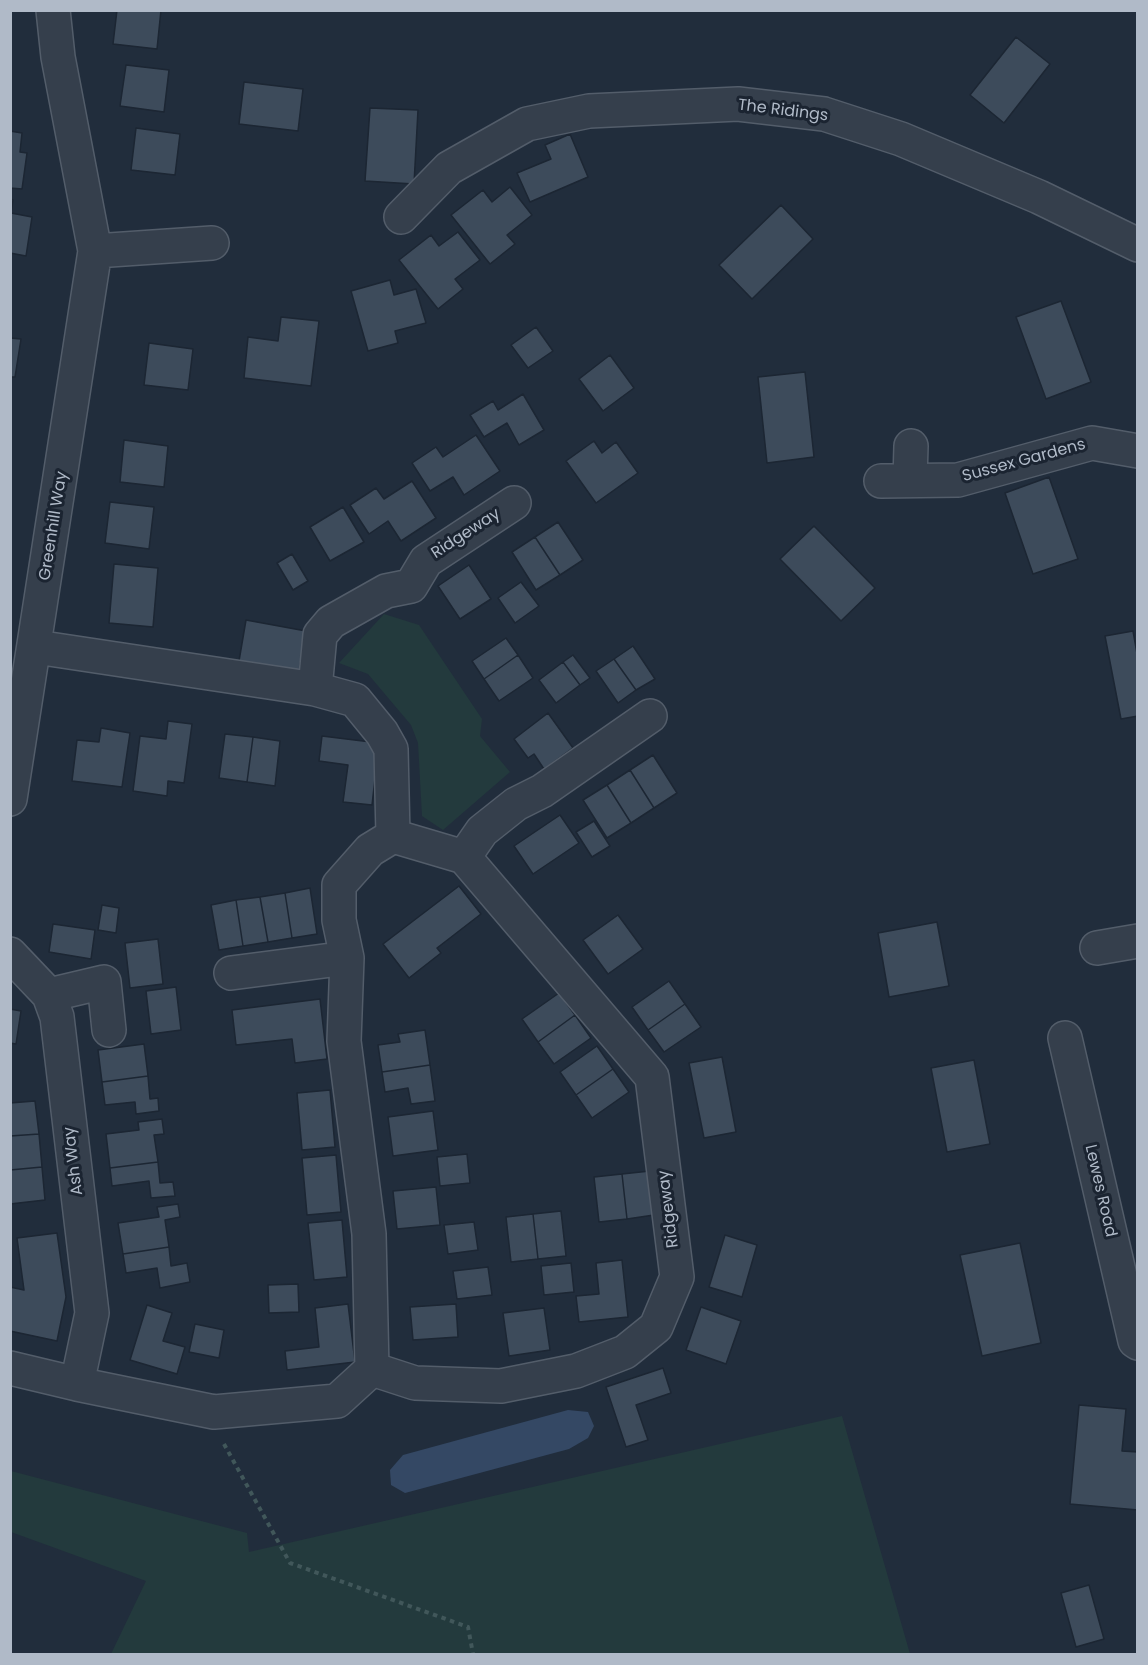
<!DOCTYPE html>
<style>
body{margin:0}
#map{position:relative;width:1148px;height:1665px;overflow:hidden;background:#212d3c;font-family:Poppins,sans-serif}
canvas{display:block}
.frame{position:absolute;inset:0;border:12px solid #b0bac8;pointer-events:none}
</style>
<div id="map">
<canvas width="1148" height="1665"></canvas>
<div class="frame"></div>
</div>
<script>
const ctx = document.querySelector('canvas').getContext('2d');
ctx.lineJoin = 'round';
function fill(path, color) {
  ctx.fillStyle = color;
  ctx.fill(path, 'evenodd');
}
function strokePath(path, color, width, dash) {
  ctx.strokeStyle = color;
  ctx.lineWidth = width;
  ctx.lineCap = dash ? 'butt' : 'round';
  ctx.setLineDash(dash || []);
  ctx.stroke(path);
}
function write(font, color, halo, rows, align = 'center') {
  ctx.font = font + ' Poppins,sans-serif';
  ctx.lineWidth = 6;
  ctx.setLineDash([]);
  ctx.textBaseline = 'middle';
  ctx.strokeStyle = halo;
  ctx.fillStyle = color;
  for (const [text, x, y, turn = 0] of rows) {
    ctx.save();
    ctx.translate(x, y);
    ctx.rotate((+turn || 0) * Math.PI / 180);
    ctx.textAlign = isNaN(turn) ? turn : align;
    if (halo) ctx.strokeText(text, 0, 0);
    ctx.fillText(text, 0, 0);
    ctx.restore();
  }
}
fill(new Path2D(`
 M 384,614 L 419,625 L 482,719 L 480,736 L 510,772 L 443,830 L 422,816 L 418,743 L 411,725 L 368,674 L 339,663 Z
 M 842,1416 L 910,1654 L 111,1654 L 146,1581 L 11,1532 L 11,1471 L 247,1533 L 249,1552 Z`), '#233a3d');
fill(new Path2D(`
 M 568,1410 L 588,1412 L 594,1426 L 588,1438 L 569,1449 L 405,1493 L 391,1485 L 390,1470 L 403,1455 Z`), '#344864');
const building = new Path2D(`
 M 117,10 L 161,10 L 157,49 L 113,44 Z
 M 1016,37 L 1050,64 L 1004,123 L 970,95 Z
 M 126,65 L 169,70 L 164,112 L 120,106 Z
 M 244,82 L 303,89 L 298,131 L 239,124 Z
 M 370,108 L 418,110 L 414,184 L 365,181 Z
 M 136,128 L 180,134 L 175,175 L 131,170 Z
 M 10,131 L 22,133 L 20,152 L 27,153 L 22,189 L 10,188 Z
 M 570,134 L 588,177 L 530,202 L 517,173 L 551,159 L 545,145 Z
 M 510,187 L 532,215 L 507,235 L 515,244 L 490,264 L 451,215 L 483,190 L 492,202 Z
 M 10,199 L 13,200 L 11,213 L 32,217 L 26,256 L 10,253 Z
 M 781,205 L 813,239 L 752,299 L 719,265 Z
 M 458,232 L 480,260 L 455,279 L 463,289 L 438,309 L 399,260 L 431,235 L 439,246 Z
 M 390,280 L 394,295 L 416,289 L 426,323 L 395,331 L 398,343 L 368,351 L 351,291 Z
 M 1061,301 L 1091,382 L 1046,399 L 1016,317 Z
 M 281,317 L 319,321 L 311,386 L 244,378 L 248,337 L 278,341 Z
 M 536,327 L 553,351 L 528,368 L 511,345 Z
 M 10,338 L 21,339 L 15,377 L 10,377 Z
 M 149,343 L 193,349 L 188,390 L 144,385 Z
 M 610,355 L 634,388 L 603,411 L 579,379 Z
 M 805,372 L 814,457 L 767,463 L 758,377 Z
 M 523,394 L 544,430 L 519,445 L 507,423 L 484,437 L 470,415 L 493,401 L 498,410 Z
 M 476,435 L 500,471 L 464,495 L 453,477 L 430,491 L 412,463 L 436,447 L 443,457 Z
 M 124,440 L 168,446 L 164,487 L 120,482 Z
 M 594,441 L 602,453 L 616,442 L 638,473 L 596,503 L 566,461 Z
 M 1049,477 L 1078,559 L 1033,574 L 1005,493 Z
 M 412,481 L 436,518 L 401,541 L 388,521 L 369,534 L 350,505 L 376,488 L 384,499 Z
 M 110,502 L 154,507 L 149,549 L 105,543 Z
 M 343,507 L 364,542 L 330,561 L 310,527 Z
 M 558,522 L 583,560 L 560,575 L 535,537 Z
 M 814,526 L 875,588 L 841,621 L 780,559 Z
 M 535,537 L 560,575 L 536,590 L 512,552 Z
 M 292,554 L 308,581 L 293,590 L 277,563 Z
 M 114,564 L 158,568 L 153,627 L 109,623 Z
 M 469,565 L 491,599 L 460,619 L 438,586 Z
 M 521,582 L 539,606 L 515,623 L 498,598 Z
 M 246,620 L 306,631 L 299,672 L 239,661 Z
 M 1133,631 L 1138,659 L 1138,716 L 1121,719 L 1105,636 Z
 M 506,638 L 518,655 L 484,679 L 472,661 Z
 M 633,646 L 655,679 L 636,690 L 614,659 Z
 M 518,655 L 533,678 L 499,701 L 484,679 Z
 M 573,655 L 590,678 L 580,685 L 563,662 Z
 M 614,659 L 636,690 L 618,703 L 596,671 Z
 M 563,662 L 580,685 L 556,703 L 539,680 Z
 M 548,713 L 573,748 L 544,769 L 534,754 L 528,758 L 514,739 Z
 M 168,721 L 192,724 L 184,783 L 168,781 L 167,796 L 133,791 L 140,736 L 166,739 Z
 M 101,728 L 130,733 L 122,787 L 72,781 L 77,740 L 99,742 Z
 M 225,734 L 253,737 L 247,782 L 219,778 Z
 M 322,736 L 379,743 L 372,805 L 343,802 L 348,765 L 319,761 Z
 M 253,737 L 280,741 L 275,786 L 247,782 Z
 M 653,755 L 677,793 L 654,808 L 630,770 Z
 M 630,770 L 654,808 L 631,823 L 607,785 Z
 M 607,785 L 631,823 L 607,838 L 583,800 Z
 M 560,815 L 579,843 L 533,874 L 514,846 Z
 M 594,821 L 610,846 L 592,857 L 576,832 Z
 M 459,886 L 481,914 L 437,948 L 441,953 L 409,978 L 383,944 Z
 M 310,888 L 317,934 L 292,938 L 285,893 Z
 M 285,893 L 292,938 L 268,942 L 260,897 Z
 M 260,897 L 268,942 L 243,946 L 236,900 Z
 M 236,900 L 243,946 L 219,950 L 211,905 Z
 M 102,905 L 119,908 L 116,933 L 98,930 Z
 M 618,915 L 643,949 L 608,974 L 583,940 Z
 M 937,922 L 949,986 L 889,997 L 878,933 Z
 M 53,924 L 95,930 L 91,959 L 49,952 Z
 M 158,939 L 163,984 L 130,988 L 125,943 Z
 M 669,981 L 685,1004 L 648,1030 L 632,1007 Z
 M 176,987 L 181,1030 L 151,1034 L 146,991 Z
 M 559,993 L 575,1015 L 538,1042 L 522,1019 Z
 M 320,999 L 327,1059 L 295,1063 L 292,1039 L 236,1045 L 232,1010 Z
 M 685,1004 L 701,1027 L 664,1052 L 648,1030 Z
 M 10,1009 L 21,1011 L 16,1044 L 10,1043 Z
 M 575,1015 L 591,1038 L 554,1064 L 538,1042 Z
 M 425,1030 L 430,1065 L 382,1072 L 378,1045 L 400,1042 L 398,1034 Z
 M 144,1044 L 148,1076 L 102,1082 L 98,1050 Z
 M 597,1046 L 613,1069 L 576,1095 L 560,1072 Z
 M 722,1057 L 736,1132 L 704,1138 L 689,1063 Z
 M 974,1060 L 990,1144 L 947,1152 L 931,1068 Z
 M 430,1065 L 435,1101 L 411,1104 L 408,1088 L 385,1092 L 382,1072 Z
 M 613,1069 L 629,1092 L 592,1118 L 576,1095 Z
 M 148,1076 L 150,1099 L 158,1098 L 159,1111 L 136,1114 L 135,1102 L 105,1105 L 102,1082 Z
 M 330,1090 L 335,1147 L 302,1150 L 297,1093 Z
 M 35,1101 L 39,1134 L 10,1136 L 10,1103 Z
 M 433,1111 L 438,1150 L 393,1156 L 388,1117 Z
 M 162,1119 L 164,1134 L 154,1135 L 158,1162 L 110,1168 L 106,1134 L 139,1130 L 138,1122 Z
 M 39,1134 L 42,1167 L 10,1170 L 10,1136 Z
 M 467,1154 L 470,1183 L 440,1186 L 437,1157 Z
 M 336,1155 L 341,1212 L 307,1215 L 302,1158 Z
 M 158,1162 L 160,1183 L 173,1182 L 175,1196 L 151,1198 L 149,1181 L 112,1186 L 110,1168 Z
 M 42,1167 L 45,1200 L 10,1204 L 10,1170 Z
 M 650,1171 L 654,1215 L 627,1219 L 622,1174 Z
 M 622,1174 L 627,1219 L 599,1222 L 594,1177 Z
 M 436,1187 L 440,1225 L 397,1229 L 393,1191 Z
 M 178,1204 L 180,1217 L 165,1220 L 169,1247 L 123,1254 L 118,1223 L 159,1217 L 157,1207 Z
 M 561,1211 L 566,1256 L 538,1259 L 533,1214 Z
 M 533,1214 L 538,1259 L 511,1262 L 506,1217 Z
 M 342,1220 L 347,1277 L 314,1280 L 308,1223 Z
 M 474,1222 L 478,1250 L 448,1254 L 444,1225 Z
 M 57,1233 L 66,1297 L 57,1341 L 10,1331 L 10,1287 L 24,1290 L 17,1238 Z
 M 725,1235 L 757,1245 L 742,1297 L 709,1287 Z
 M 1020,1243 L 1041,1343 L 982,1356 L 960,1255 Z
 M 169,1247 L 171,1266 L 187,1263 L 190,1282 L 160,1288 L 157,1268 L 126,1273 L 123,1254 Z
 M 622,1260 L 628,1317 L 579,1322 L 576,1296 L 599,1294 L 596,1263 Z
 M 571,1263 L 574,1292 L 544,1295 L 541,1266 Z
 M 488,1267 L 492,1295 L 457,1299 L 453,1271 Z
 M 298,1284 L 299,1312 L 269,1313 L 268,1285 Z
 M 348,1304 L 355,1362 L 287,1370 L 285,1351 L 319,1347 L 315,1308 Z
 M 456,1304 L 458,1337 L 413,1340 L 410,1307 Z
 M 147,1305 L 172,1313 L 163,1341 L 185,1347 L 177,1374 L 130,1360 Z
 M 701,1307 L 741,1321 L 726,1364 L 686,1350 Z
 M 544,1308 L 550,1350 L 509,1356 L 503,1313 Z
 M 195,1324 L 224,1330 L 219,1358 L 189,1352 Z
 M 663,1368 L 671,1393 L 636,1405 L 648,1440 L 626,1447 L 606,1387 Z
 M 1079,1405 L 1126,1409 L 1122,1451 L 1138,1452 L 1138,1510 L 1070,1504 Z
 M 1089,1585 L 1104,1639 L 1076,1647 L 1061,1593 Z`);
fill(building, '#3d4b5b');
strokePath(building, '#1c2633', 1.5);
const minor = new Path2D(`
 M 401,217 L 449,168 L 527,124 L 589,111 L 738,104 L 824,114 L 901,139 L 1039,197 L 1138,245
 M 95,251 L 212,243
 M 910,479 L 911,446
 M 881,481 L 958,480 L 1092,443 L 1138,451
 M 36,647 L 315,689 L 355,700 L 382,733 L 391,749 L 393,836 L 370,850 L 339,885 L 339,920 L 347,958 L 344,1041 L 369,1234 L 372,1369 L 415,1383 L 501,1386 L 576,1371 L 625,1352 L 656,1327 L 677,1277 L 652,1077 L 464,857 L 393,836
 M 315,689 L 320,635 L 331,622 L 386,591 L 411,586 L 426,561 L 514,503
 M 10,799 L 95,251 L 58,57 L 53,10
 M 464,857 L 482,831 L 516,804 L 542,791 L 650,716
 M 1097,948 L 1138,941
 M 10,954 L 49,995 L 57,1017 L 92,1313 L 77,1384 L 10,1368
 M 231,973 L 347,958
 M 49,995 L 104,982 L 109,1030
 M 1065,1038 L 1135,1341 L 1138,1343
 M 77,1384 L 214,1412 L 337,1401 L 372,1369`);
strokePath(minor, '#535d6a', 36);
strokePath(new Path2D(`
 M 224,1444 L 290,1563 L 468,1627 L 473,1654`), '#41575a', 4, [4.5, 4.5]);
strokePath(minor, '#353f4c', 33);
write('16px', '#b0bac8', '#1b2431', [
 ["The Ridings",783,111,7],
 ["Sussex Gardens",1024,461,-15],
 ["Greenhill Way",54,526,-81],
 ["Ridgeway",466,534,-33],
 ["Ash Way",74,1161,-97],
 ["Lewes Road",1100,1191,77],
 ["Ridgeway",669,1209,-97]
]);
</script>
